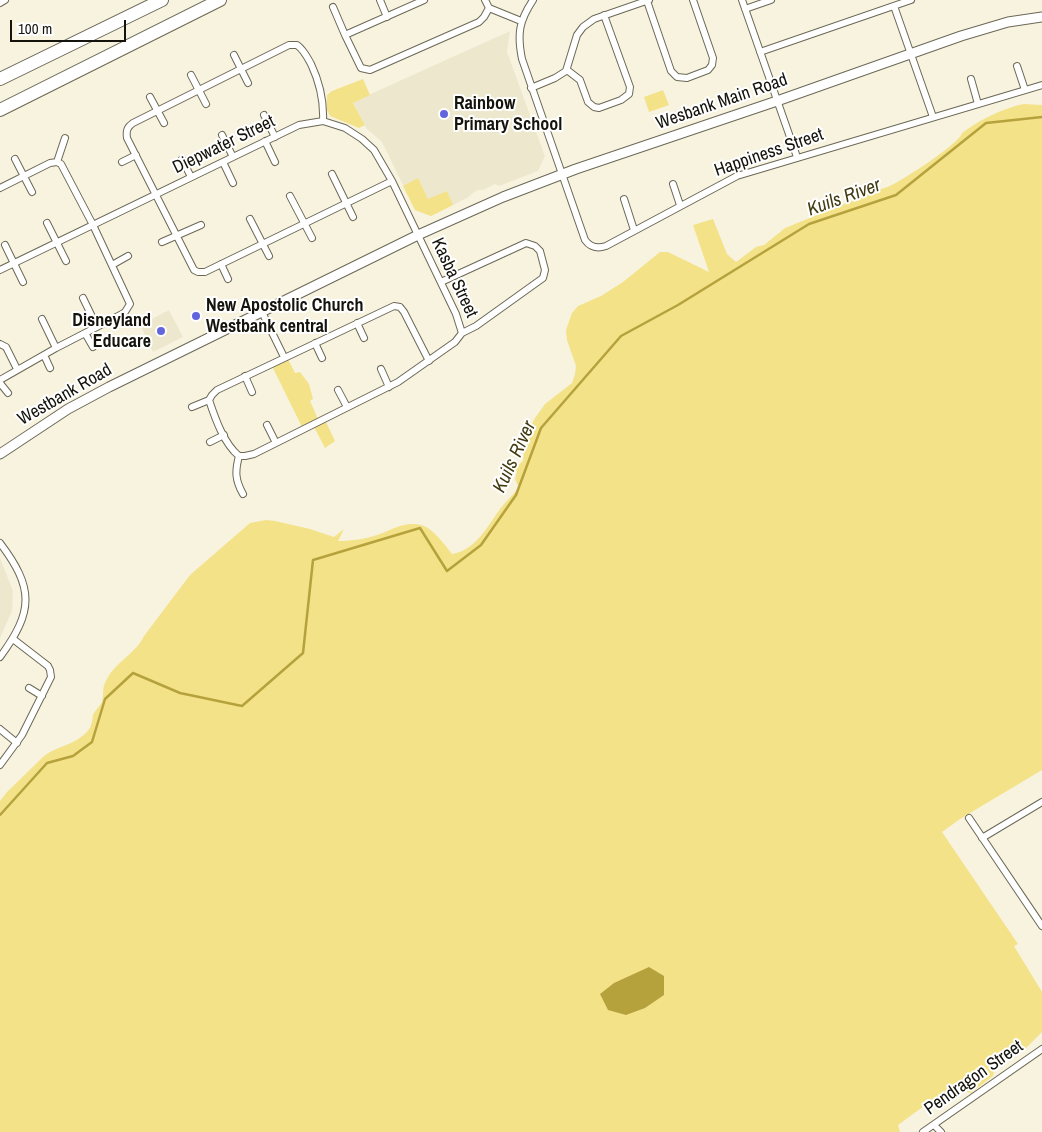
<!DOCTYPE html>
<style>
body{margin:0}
#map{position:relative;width:1042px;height:1132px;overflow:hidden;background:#f7f3df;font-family:"Archivo Narrow",sans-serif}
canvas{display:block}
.scale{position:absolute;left:10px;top:20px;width:116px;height:22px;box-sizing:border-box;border:2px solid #14130c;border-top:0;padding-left:6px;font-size:15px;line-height:18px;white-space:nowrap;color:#14130c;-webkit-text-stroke:4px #fff;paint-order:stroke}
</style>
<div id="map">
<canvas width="1042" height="1132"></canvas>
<div class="scale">100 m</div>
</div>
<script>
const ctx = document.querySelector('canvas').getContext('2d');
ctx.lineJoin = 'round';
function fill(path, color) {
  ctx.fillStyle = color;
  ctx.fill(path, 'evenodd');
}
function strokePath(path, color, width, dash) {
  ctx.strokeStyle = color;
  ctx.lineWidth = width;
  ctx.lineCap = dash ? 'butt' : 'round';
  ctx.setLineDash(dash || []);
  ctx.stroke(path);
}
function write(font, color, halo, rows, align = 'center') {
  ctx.font = font + ' "Archivo Narrow",sans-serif';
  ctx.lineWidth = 4;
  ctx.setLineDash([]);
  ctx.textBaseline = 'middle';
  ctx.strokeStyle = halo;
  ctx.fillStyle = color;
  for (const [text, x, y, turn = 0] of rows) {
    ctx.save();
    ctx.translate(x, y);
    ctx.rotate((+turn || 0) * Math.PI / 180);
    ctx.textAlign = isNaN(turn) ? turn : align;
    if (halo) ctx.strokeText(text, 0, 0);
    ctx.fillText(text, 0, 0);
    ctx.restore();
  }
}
fill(new Path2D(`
 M 510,31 L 507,52 L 545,156 L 538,171 L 499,186 L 495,184 L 483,190 L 477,190 L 467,198 L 431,216 L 415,210 L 382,142 L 366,128 L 353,102 Z
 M 169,310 L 183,337 L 153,352 L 140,325 Z
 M 0,558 L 13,591 L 12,611 L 0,638 Z`), '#ede8cd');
fill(new Path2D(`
 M 363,79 L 370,95 L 353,103 L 365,125 L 359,128 L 330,116 L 327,110 L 327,95 L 332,91 Z
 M 663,90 L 669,105 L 649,112 L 644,97 Z
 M 1024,104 L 1042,105 L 1042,770 L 960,819 L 942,832 L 1018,944 L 1014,946 L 1042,992 L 1042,1032 L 1026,1048 L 996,1063 L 993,1076 L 971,1093 L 958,1089 L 935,1098 L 898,1125 L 900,1132 L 0,1132 L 0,801 L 7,792 L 44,756 C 55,747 70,746 81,737 C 86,734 91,728 92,722 C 93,718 92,719 93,715 C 95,710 100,706 102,702 C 104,696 102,689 105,683 C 113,663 135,655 144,636 L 190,575 L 250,523 L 266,520 L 275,521 L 310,529 L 334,537 L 344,529 L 338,541 C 352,541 366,539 380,534 C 393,529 406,521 421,525 C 433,528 445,545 452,554 C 476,550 487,527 500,509 C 506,501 513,495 519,488 L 515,479 L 517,471 L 509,474 L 523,461 L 526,434 L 535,418 L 545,404 L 572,383 L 575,374 L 576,366 L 567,340 L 566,330 L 572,313 L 578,306 L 601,296 L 623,282 L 660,252 L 668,252 L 709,272 L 693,225 L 713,219 L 727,254 L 736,262 L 756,247 L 764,245 L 785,228 L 864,196 C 872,190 881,190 890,186 C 903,180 959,144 962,133 C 979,120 1003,108 1024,104 Z
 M 418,178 L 428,199 L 447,191 L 453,205 L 431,216 L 415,210 L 403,186 Z
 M 288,359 L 295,373 L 300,372 L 309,384 L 313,399 L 310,401 L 318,419 L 302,427 L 272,366 Z
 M 326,422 L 335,441 L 325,448 L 314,427 Z`), '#f4e289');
fill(new Path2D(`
 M 649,967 L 664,976 L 664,995 L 645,1008 L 626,1015 L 608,1010 L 600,994 L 614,983 Z`), '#b6a23c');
strokePath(new Path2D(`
 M 0,815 L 47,763 L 73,756 L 92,742 L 105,699 L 133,673 L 180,693 L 242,706 L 303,653 L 313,560 L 420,528 L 447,571 L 481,545 L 516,495 L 541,428 L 621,336 L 678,305 L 809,224 L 896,195 L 986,123 L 1042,117`), '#b6a23c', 2.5);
const street = new Path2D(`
 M 380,0 L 387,17
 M 424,0 L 345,35 L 361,68 L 370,70 L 479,22 L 484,17 L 489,8 L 521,21
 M 485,0 L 489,8
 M 533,0 C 519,21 517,34 522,59 L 585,240 C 590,247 597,249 606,246 L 737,176 L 1042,85
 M 742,0 L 797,157
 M 647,1 L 671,71 L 677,77 L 687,78 L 708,70 L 712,65 L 713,58 L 693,0
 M 0,3 L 5,0
 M 894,6 L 933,117
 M 333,7 L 345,35
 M 745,9 L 771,0
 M 760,52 L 911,0
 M 234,55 L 248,83
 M 1017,66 L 1025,90
 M 567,70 L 580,80 L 588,102 L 594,107 L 599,108 L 621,100 L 629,94 L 630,87 L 604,15
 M 191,75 L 206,104
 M 971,79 L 978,104
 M 531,88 L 555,78 L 566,71 L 577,35 L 583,27 L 594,19 L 649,0
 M 150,97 L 164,123
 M 264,115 L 275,137
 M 323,121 C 324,100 320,83 311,64 C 307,57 304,50 297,45 L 289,45 L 133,123 C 127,127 126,131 127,138 L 194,270 L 198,272 L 205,272 L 392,181
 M 222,135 L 233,157
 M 265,141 L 275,162
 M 15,159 L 32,192
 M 182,159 L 191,177
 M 57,162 L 65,138
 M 122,162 L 136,155
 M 223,162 L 233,183
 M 332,174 L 353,217
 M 673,184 L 680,205
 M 0,188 L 50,163 L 57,162 L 61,164 L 93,225 L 130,304 L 125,312 L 122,314 L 56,348 L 0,380
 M 290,196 L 312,238
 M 624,199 L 634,230
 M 250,219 L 269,256
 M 47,223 L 66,261
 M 162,242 L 201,225
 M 5,245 L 23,282
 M 221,264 L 228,279
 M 112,265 L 128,256
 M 0,270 L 299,125 L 323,121 L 345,128 L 362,139 L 374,150 L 392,181 L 456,314 L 462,333 L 455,342 L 398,382 L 254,454 L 245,456 L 239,456 C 235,471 235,480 243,494
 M 441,282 L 526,243 L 535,246 L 540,251 L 545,270 L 543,278 L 476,326 L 462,333
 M 83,298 L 97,327
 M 262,312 L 284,357
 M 42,319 L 56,348
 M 357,323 L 364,338
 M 85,333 L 93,347
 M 315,343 L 322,358
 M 0,344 L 6,347 L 17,369
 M 44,355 L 50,368
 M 381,369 L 389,387
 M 245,376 L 252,392
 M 0,383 L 8,393
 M 338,390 L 347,407
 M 192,407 L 209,400
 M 267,425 L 276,443
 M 210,442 L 224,435
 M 239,456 C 224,444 215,418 209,400 L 212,395 L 217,390 L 394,306 L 400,307 L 404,312 L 429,361
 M 0,543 C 34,588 34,611 0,657
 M 29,688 L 42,696
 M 0,729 L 17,743
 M 0,765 L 22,735 L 51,677 L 50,670 L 48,666 L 13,639
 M 969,818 L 1042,926
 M 982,838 L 1042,802
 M 934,1125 L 941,1132
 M 923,1132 L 1042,1049`);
const secondary = new Path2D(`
 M 0,454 L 68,409 L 109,387 L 418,235 L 503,197 L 576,169 L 777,101 L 961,36 L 1008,22 L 1042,17`);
const highway = new Path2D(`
 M 0,79 L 162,0
 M 0,110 L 220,0`);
strokePath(street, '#6b6856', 8);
strokePath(secondary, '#6b6856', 11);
strokePath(highway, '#6b6856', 14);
strokePath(street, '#fff', 6);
strokePath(secondary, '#fff', 9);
strokePath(highway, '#fff', 12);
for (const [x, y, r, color] of [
 [444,114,5,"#6365dd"],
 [196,316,5,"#6365dd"],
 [161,331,5,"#6365dd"]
]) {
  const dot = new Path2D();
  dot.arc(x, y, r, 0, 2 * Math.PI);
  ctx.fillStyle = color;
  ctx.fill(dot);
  strokePath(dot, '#fff', 2);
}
write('18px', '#14130c', '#fff', [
 ["Wesbank Main Road",722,102,-19],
 ["Diepwater Street",224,145,-26],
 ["Happiness Street",769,153,-19],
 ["Kasba Street",454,278,65],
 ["Westbank Road",65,395,-30],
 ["Pendragon Street",974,1078,-35]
]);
write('bold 18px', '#14130c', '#fff', [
 ["Rainbow",454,104],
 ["Primary School",454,125],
 ["New Apostolic Church",206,306],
 ["Westbank central",206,327],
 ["Disneyland",151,321,"right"],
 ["Educare",151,342,"right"]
], 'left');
write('italic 19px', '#433b10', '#fff', [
 ["Kuils River",844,198,-20],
 ["Kuils River",515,457,-65]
]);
</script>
